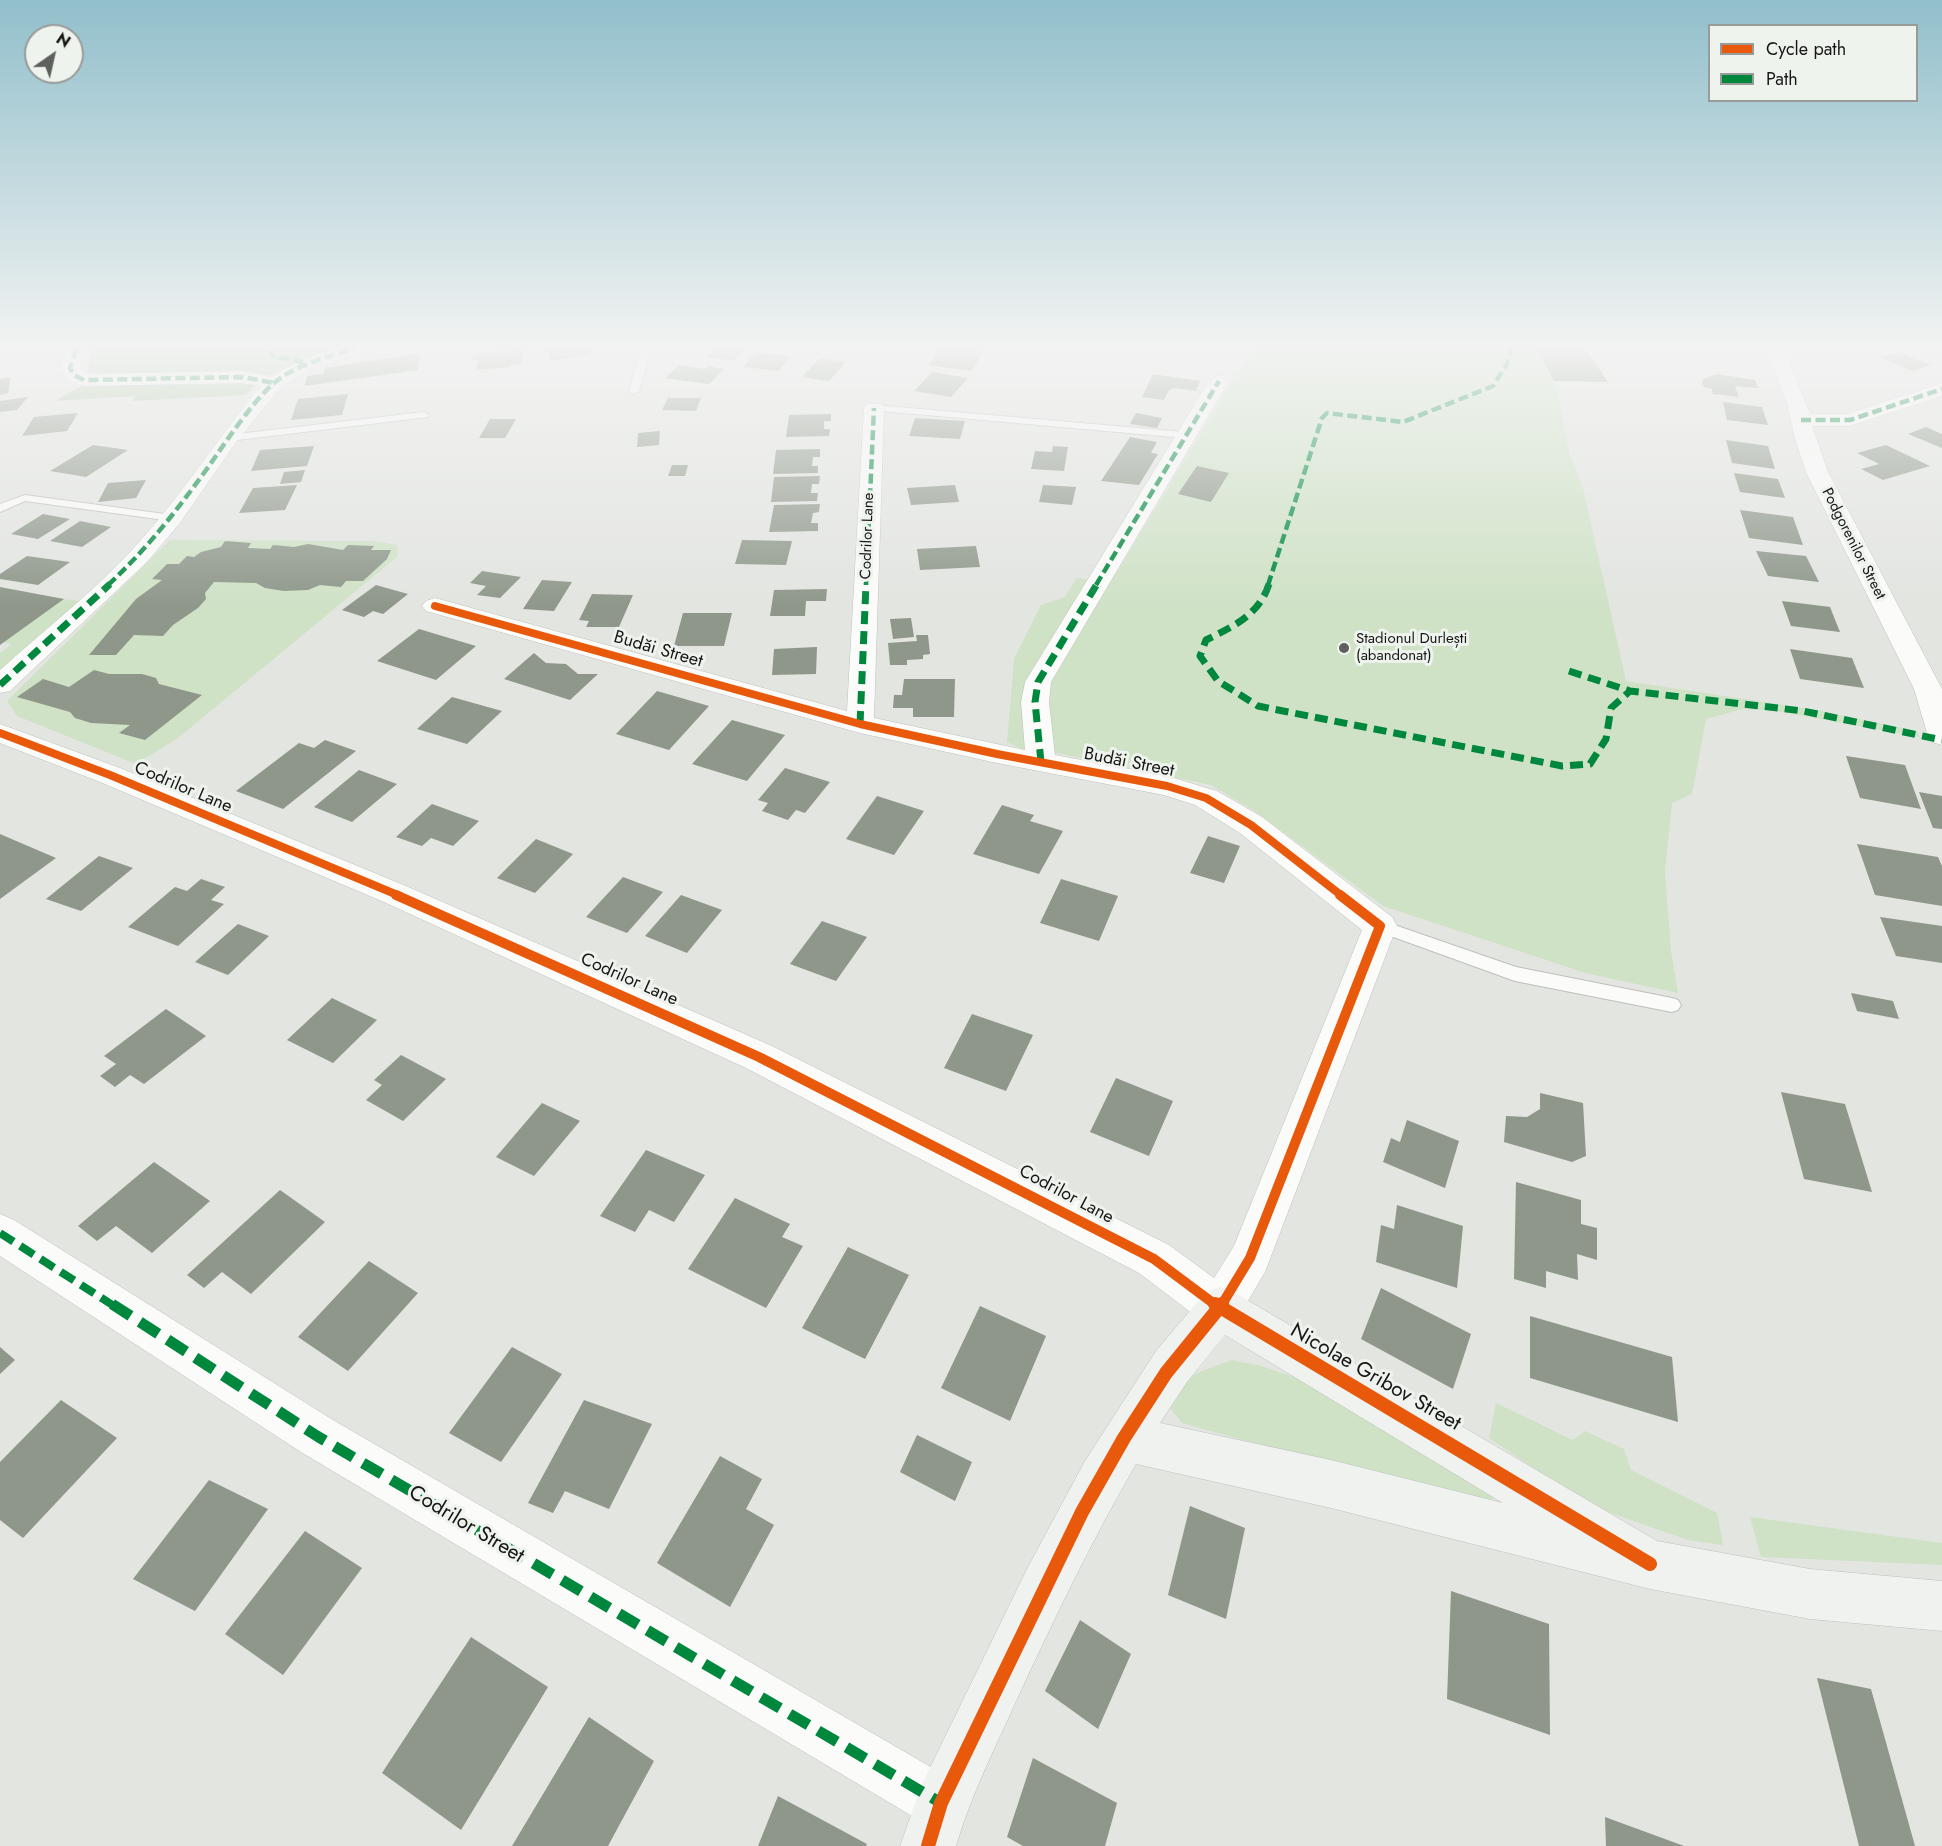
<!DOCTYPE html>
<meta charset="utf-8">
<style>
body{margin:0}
#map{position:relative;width:1942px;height:1846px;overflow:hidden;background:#e3e5e1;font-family:Jost,sans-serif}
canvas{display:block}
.legend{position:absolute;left:1708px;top:24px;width:210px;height:78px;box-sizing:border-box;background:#eff3ee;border:2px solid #999b98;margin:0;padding:8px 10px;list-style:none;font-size:18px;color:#171816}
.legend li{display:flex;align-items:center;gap:12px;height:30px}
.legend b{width:30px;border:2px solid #999b98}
.north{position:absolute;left:24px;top:24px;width:60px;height:60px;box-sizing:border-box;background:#eff3ee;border:2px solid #999b98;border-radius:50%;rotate:34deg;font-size:16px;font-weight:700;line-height:24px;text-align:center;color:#171816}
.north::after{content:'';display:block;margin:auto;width:21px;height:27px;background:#5e605d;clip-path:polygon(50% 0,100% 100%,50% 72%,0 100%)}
</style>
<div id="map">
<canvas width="1942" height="1846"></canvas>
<ul class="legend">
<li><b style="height:8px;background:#e8590c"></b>Cycle path</li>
<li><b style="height:8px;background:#00873e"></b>Path</li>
</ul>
<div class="north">N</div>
</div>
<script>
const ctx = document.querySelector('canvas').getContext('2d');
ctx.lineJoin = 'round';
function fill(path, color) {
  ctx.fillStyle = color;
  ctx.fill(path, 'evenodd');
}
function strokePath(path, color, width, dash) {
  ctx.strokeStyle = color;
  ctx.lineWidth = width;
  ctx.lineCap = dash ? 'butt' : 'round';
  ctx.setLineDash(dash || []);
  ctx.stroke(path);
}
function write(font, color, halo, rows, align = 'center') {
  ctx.font = font + ' Jost,sans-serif';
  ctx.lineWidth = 6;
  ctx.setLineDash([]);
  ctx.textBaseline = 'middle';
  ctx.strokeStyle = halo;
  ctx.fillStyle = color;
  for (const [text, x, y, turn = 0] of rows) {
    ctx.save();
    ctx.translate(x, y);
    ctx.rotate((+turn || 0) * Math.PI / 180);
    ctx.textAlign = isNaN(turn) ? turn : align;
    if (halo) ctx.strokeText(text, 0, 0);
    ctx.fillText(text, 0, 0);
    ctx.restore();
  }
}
fill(new Path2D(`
 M 1252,349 L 1537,349 L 1556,384 L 1569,452 L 1583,488 L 1626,681 L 1816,710 L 1917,731 L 1920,737 L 1770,710 L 1743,709 L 1706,719 L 1692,794 L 1672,803 L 1665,872 L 1671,951 L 1678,993 L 1585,973 L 1383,906 L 1253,810 L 1211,785 L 1051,752 L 1045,703 L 1049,684 Z
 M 170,540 L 373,541 L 398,545 L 397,557 L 178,738 L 136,764 L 17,716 L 7,701 Z
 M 1076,578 L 1089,579 L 1025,710 L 1024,750 L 1007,742 L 1014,659 L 1041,605 L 1065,597 Z
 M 64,599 L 81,601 L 0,674 L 0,653 L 12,644 L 3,642 Z
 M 1232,1360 L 1261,1366 L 1300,1379 L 1494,1495 L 1488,1508 L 1182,1423 L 1170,1408 C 1180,1373 1201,1372 1232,1360 Z
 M 1496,1403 L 1573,1440 L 1585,1431 L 1624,1449 L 1631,1470 L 1717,1513 L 1723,1545 L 1688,1540 L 1588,1505 L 1489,1438 Z
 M 1750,1517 L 1942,1543 L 1942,1565 L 1761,1557 Z`), '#cfe2c6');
fill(new Path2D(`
 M 92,349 L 334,349 L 270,375 L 105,377 L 87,371 Z
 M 243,380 L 256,384 L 246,395 L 132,401 L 135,396 L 55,401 L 83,385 Z`), '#aec7a2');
fill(new Path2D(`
 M 543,349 L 590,349 L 590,354 L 549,361 L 548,351 L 543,352 Z
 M 716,349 L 733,349 L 744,350 L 734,361 L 707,357 Z
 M 940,349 L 967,349 L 984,351 L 971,371 L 928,365 Z
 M 1537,349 L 1586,349 L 1608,382 L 1554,381 Z
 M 524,350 L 522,364 L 510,365 L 509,367 L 476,370 L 478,360 L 472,360 L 473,355 L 479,352 Z
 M 756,352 L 791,356 L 778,371 L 743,367 Z
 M 1899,352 L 1931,365 L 1912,371 L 1879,357 Z
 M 420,353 L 418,370 L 305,386 L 307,376 L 323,374 L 325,368 Z
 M 819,358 L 846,362 L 829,381 L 802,377 Z
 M 679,365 L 705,369 L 708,366 L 724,369 L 709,384 L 665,378 Z
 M 932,372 L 968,378 L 951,397 L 914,391 Z
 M 1153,374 L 1200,381 L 1196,391 L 1174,388 L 1169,390 L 1164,400 L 1142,397 Z
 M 1717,374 L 1755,380 L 1758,388 L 1735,386 L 1739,397 L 1713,394 L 1712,389 L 1704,387 L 1702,383 L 1703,379 Z
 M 11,377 L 8,393 L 0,395 L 0,379 Z
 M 348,394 L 342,415 L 291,420 L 298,399 Z
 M 28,397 L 17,410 L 0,412 L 0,401 Z
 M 668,398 L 701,398 L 696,411 L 662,410 Z
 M 1723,402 L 1762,407 L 1768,425 L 1727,420 Z
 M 78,413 L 67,431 L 22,436 L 34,417 Z
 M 1136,413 L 1162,418 L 1157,428 L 1130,424 Z
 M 831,414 L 831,421 L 824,421 L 824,429 L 830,429 L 829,436 L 786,437 L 789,415 Z
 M 915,418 L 965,421 L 960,439 L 909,436 Z
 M 490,419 L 516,419 L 505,438 L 479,438 Z
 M 1926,427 L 1942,434 L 1942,448 L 1908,434 Z
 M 660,431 L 659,445 L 637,447 L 638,433 Z
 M 1130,437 L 1157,442 L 1151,453 L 1158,454 L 1139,485 L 1101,481 Z
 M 1726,440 L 1768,446 L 1775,469 L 1732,463 Z
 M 93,445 L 128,450 L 86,477 L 50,471 Z
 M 1886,445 L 1930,466 L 1883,480 L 1861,469 L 1879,464 L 1857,453 Z
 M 314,446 L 307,466 L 251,471 L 260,450 Z
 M 1053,446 L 1068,447 L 1064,471 L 1031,469 L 1035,451 L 1052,452 Z
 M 820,449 L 820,457 L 813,457 L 812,466 L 818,466 L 818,473 L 773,474 L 776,450 Z
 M 672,465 L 688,465 L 685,476 L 668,476 Z
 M 1197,466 L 1229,473 L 1211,502 L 1178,494 Z
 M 305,470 L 301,482 L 280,484 L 284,472 Z
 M 1734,473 L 1778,479 L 1785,498 L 1740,492 Z
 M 820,476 L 819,484 L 812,484 L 811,493 L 818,493 L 817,501 L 771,502 L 774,477 Z
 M 146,480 L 136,498 L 98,502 L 108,483 Z
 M 297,485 L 285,510 L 239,513 L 253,488 Z
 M 955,485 L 959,502 L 911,505 L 907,488 Z
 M 1043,485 L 1076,487 L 1072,505 L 1039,502 Z
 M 820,504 L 819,512 L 813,513 L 811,523 L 818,523 L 818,531 L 769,532 L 774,505 Z
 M 1740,510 L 1793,517 L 1803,545 L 1749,538 Z
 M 43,514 L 70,519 L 38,539 L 11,534 Z
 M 80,521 L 111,527 L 82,547 L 50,541 Z
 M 742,540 L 792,541 L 786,565 L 735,564 Z
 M 225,541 L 251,543 L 248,548 L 270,549 L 273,545 L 294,547 L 308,544 L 343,550 L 348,545 L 374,546 L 371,550 L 391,550 L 387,559 L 363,581 L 346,581 L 341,587 L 320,585 L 308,590 L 284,591 L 265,588 L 256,583 L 214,582 L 205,593 L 206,599 L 198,608 L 173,625 L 163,636 L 134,635 L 116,655 L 89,655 L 136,599 L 162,580 L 152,579 L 167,564 L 179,564 L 187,556 L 194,557 L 201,552 L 221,547 Z
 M 976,546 L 980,567 L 920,570 L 917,549 Z
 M 1756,551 L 1806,556 L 1819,582 L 1768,576 Z
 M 27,556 L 70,562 L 38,585 L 0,579 L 0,574 Z
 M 482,571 L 521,577 L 500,598 L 477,595 L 486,586 L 470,583 Z
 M 542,580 L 572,582 L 554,611 L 523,609 Z
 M 376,585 L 408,594 L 383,614 L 373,611 L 364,617 L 342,610 Z
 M 0,587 L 64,599 L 0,645 Z
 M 827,589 L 826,601 L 806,601 L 805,616 L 770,616 L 774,590 Z
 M 592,594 L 633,595 L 619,627 L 586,627 L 589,621 L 579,620 Z
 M 1782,601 L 1830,607 L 1840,632 L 1791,626 Z
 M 683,613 L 732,613 L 724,646 L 674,646 Z
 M 911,618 L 914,637 L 893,639 L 890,619 Z
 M 419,629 L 439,635 L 476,646 L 436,680 L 377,661 Z
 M 916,635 L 928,635 L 930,654 L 923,655 L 923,659 L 907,660 L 907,665 L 890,665 L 888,643 L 917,641 Z
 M 817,647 L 816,674 L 772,675 L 774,649 Z
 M 1790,649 L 1852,658 L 1864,688 L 1800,679 Z
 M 534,653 L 546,663 L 566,664 L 578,674 L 598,674 L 570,700 L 504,679 Z
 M 94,670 L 109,674 L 142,674 L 156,678 L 159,684 L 202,695 L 145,740 L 119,733 L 130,725 L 91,723 L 75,718 L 70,712 L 17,697 L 43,679 L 69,687 Z
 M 904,679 L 955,679 L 954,717 L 913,717 L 913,708 L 893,708 L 894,695 L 902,695 Z
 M 657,691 L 709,706 L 669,750 L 616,734 Z
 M 452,697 L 502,711 L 467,744 L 417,729 Z
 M 732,720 L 785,735 L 747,781 L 692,764 Z
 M 325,740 L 356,751 L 283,809 L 236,791 L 299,743 L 314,748 Z
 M 1846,756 L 1905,765 L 1921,809 L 1860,798 Z
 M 785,768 L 830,782 L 805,813 L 796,810 L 788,820 L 762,811 L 768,803 L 758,800 Z
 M 359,770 L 397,784 L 352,822 L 314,807 Z
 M 1919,792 L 1942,796 L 1942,829 L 1933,828 Z
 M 877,796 L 924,811 L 894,855 L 846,839 Z
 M 432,804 L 479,821 L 453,846 L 431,838 L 422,846 L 396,837 Z
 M 1002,805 L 1034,815 L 1030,821 L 1063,831 L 1039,874 L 973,854 Z
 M 0,834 L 56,858 L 0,899 Z
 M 1208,836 L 1240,846 L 1224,883 L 1190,873 Z
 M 536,839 L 573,854 L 535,893 L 497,878 Z
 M 1857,844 L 1938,857 L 1942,866 L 1942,906 L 1875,895 Z
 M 99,856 L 133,868 L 81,911 L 46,899 Z
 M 623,877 L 663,892 L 627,933 L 586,917 Z
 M 201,879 L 225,887 L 211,900 L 224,904 L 178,946 L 128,927 L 175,887 L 187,891 Z
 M 1061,879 L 1118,896 L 1099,941 L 1040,923 Z
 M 681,895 L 722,910 L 687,953 L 645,936 Z
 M 1880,917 L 1942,926 L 1942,963 L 1896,956 Z
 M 822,921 L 867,937 L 836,981 L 790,964 Z
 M 238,924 L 269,936 L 228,975 L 195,962 Z
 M 1851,993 L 1893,1001 L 1899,1019 L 1857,1011 Z
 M 332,998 L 377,1020 L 333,1063 L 287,1040 Z
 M 166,1009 L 206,1036 L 144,1084 L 130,1075 L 115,1087 L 100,1076 L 116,1064 L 104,1056 Z
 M 972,1014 L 1033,1035 L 1006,1091 L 944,1068 Z
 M 401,1055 L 446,1079 L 403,1121 L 366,1100 L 382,1085 L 374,1080 Z
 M 1116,1078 L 1173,1101 L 1149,1156 L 1090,1132 Z
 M 1781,1092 L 1845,1104 L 1872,1192 L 1804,1179 Z
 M 1540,1093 L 1583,1103 L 1586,1156 L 1572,1162 L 1504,1142 L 1506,1116 L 1527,1117 L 1540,1109 Z
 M 542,1103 L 580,1121 L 534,1176 L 496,1157 Z
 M 1407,1120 L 1459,1141 L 1445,1188 L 1383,1162 L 1391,1138 L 1400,1142 Z
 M 646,1150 L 705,1175 L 674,1222 L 649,1210 L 635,1232 L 600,1216 Z
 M 154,1162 L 210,1201 L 152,1253 L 116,1226 L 97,1241 L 78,1226 Z
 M 1516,1182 L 1581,1200 L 1581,1224 L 1597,1228 L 1597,1260 L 1577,1254 L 1578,1280 L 1546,1271 L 1546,1288 L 1514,1279 Z
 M 280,1190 L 325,1222 L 251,1294 L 222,1272 L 204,1288 L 187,1275 Z
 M 735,1198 L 790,1224 L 782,1237 L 803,1246 L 766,1308 L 688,1269 Z
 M 1397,1205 L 1463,1226 L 1457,1288 L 1376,1262 L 1381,1225 L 1394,1229 Z
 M 848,1247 L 909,1275 L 865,1359 L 802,1328 Z
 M 369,1261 L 418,1293 L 348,1371 L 298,1337 Z
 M 1381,1288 L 1471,1334 L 1453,1389 L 1361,1339 Z
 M 980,1306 L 1046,1336 L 1010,1421 L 941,1388 Z
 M 1530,1316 L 1672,1357 L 1678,1422 L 1530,1378 Z
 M 0,1347 L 15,1360 L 0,1374 Z
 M 512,1347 L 562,1374 L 501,1462 L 449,1433 Z
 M 61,1400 L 117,1438 L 23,1538 L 0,1520 L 0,1462 Z
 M 584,1400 L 652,1424 L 609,1509 L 565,1491 L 553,1513 L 528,1503 Z
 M 917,1435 L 972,1462 L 955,1501 L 900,1472 Z
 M 720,1456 L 762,1479 L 746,1509 L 774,1525 L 730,1607 L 657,1563 Z
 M 209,1480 L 268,1509 L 195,1611 L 133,1579 Z
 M 1190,1506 L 1245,1528 L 1226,1619 L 1168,1595 Z
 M 305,1531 L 362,1568 L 283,1675 L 225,1634 Z
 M 1451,1591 L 1549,1624 L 1550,1735 L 1447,1699 Z
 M 1080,1620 L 1131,1654 L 1098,1729 L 1045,1691 Z
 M 471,1637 L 548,1687 L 461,1830 L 382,1773 Z
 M 1817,1678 L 1871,1689 L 1915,1846 L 1859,1846 Z
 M 589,1717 L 654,1761 L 608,1846 L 512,1846 Z
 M 1033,1758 L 1117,1803 L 1105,1846 L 1023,1846 L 1007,1837 Z
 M 778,1796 L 867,1844 L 866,1846 L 758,1846 Z
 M 1605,1817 L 1684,1846 L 1606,1846 Z`), '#8e978a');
const lane = new Path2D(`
 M 641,349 L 651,349 L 639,391 L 634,394 L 629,391 Z
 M 874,405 L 1185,432 L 1190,435 L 1185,438 L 870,410 L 870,406 Z
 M 424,412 L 429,415 L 428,417 L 229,441 L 224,438 L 229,435 Z
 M 25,495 L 172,515 L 178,518 L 172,521 L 25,501 L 0,512 L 0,504 Z
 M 1380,920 L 1516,967 L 1672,998 L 1678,1000 L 1681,1005 L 1678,1010 L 1672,1012 L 1515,981 L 1374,930 L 1372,926 L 1374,922 Z`);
const street = new Path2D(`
 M 67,349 L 85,349 L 80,368 L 87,374 L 242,371 L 271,377 C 303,357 325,348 363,349 L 361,353 L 314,367 L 281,387 L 236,442 L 180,523 L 147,562 L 10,691 L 0,693 L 0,670 C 43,631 91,594 131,551 C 179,500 216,440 261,386 L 242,383 L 84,386 L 67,379 L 60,368 Z
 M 1766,349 L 1784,349 L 1810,414 L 1848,414 L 1942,383 L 1942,396 L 1850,426 L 1812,426 L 1828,472 L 1942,689 L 1942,745 L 1932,742 L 1928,736 L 1914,689 L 1806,472 L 1795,439 L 1787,403 Z
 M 1219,375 L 1229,381 L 1051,682 L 1049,702 L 1055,755 L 1167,776 L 1217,791 L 1262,817 L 1392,917 L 1397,926 L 1265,1272 L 1235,1323 L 1220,1329 L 1205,1323 L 1139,1273 L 746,1068 L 384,902 L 100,782 L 0,743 L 0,724 L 120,768 L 406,886 L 772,1046 L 1169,1245 L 1214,1278 L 1234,1246 L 1362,930 L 1240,833 L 1195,805 L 1164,795 L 997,763 L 860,733 L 426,611 L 422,606 L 426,601 L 435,598 L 847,711 L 864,408 L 867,404 L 881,404 L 884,408 L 874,718 L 1025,750 L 1021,702 L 1025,682 L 1209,381 Z
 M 0,1214 L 14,1220 L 333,1420 L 960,1784 L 969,1803 L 960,1822 L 941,1831 L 922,1822 L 301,1452 L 0,1256 Z`);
const secondary = new Path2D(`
 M 1220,1287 L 1235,1293 L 1657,1541 L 1810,1569 L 1942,1581 L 1942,1631 L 1810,1619 L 1650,1589 L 1331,1508 L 1136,1464 C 1092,1540 1054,1619 1017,1699 C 995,1748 971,1795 956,1846 L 900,1846 L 922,1784 L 1028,1567 L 1085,1461 L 1156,1351 L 1205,1293 ZM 1225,1335 L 1503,1503 L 1331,1460 L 1160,1423 L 1187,1382 Z`);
strokePath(lane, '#bec0bd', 2);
strokePath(street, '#bec0bd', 1);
strokePath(secondary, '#bec0bd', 1);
fill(lane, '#fbfbfa');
fill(street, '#fbfbfa');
fill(secondary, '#f0f2ef');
strokePath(new Path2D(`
 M 76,349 L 70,368 L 74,375 L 84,380 L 242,377 L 274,383
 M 269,349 L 273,356 L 307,363
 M 1801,420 L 1850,420 L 1942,389
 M 108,585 C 147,549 178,509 209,466 C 225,443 253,401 274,383 C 297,364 327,357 354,349
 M 866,585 L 874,408
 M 1096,585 L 1219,381
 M 1268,585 L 1322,418 L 1327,413 L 1403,422 L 1493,386 L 1507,364 L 1511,349`), '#00873e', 4.5, [10, 4.5]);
strokePath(new Path2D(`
 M 1269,584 C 1259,615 1234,626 1206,640 L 1200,656 L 1218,681 L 1258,706 L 1562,766 L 1590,764 L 1606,739 L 1611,708 L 1630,691
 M 1569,671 L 1630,691 L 1803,711 L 1942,740
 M 0,685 L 110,584
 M 860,724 L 866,584
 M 1041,762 L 1035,702 L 1038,682 L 1097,584`), '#00873e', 7, [13, 7]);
strokePath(new Path2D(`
 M 0,1233 L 114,1306`), '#00873e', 8, [16, 8]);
strokePath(new Path2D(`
 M 112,1304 L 317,1436 L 941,1803`), '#00873e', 11, [22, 11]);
strokePath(new Path2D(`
 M 435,606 L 860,724 L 997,754 L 1167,786 L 1206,798 L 1251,825 L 1342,896
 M 0,733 L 110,775 L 400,896`), '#e8590c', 8);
strokePath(new Path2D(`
 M 396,895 L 759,1057 L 1154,1259 L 1217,1306
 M 1221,1306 L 1250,1258 L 1380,926 L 1340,895`), '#e8590c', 10);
strokePath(new Path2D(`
 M 1215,1304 L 1650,1564
 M 928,1846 L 941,1803 L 1082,1512 L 1124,1438 L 1166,1373 L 1222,1304`), '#e8590c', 14);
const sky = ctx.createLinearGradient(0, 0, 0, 607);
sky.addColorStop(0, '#91bfcb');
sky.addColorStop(0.57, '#f2f3f2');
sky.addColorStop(1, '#f2f3f200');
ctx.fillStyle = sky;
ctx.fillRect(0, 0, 1942, 607);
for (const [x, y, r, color] of [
 [1344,648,6,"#5e605d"]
]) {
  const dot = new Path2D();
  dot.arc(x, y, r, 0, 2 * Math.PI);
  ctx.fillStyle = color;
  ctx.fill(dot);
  strokePath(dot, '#eff3ee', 2);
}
write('15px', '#171816', '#eff3ee', [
 ["Codrilor Lane",868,536,-88],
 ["Podgorenilor Street",1853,544,63]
]);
write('15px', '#171816', '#eff3ee', [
 ["Stadionul Durlești",1356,639],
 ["(abandonat)",1356,656]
], 'left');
write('18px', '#171816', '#eff3ee', [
 ["Budăi Street",658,650,16],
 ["Budăi Street",1129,763,11],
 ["Codrilor Lane",183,788,23],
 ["Codrilor Lane",629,980,24],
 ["Codrilor Lane",1066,1195,28]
]);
write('21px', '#171816', '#eff3ee', [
 ["Nicolae Gribov Street",1375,1378,30],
 ["Codrilor Street",466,1525,31]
]);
</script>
